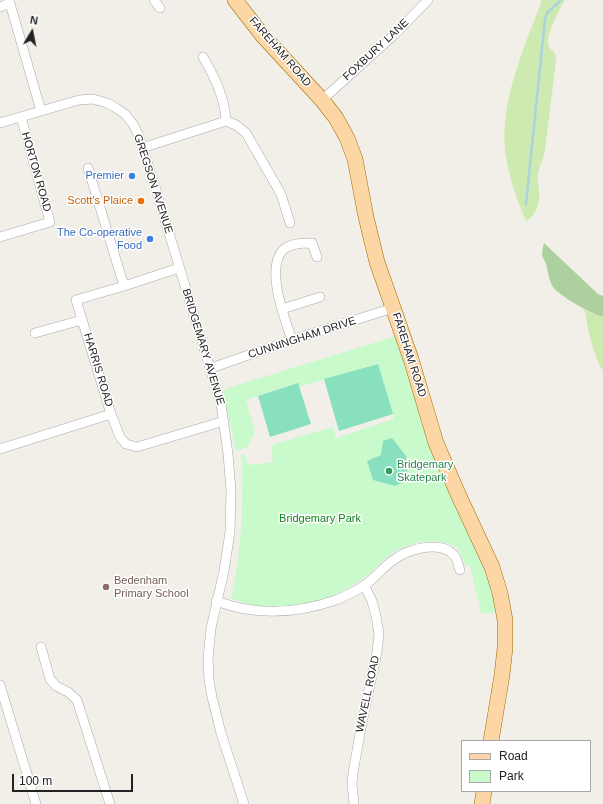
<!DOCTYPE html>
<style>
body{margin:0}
#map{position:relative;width:603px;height:804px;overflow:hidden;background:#f2efe9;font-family:Arial,sans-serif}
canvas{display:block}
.legend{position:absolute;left:461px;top:740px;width:130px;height:52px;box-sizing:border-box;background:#fff;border:1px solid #a7a7a7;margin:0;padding:5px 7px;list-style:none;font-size:12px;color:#222}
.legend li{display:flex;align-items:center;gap:8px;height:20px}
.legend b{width:20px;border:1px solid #a7a7a7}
.north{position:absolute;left:12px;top:12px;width:40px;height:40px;-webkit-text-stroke:3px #fff;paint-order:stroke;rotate:10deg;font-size:11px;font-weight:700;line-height:16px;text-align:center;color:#222}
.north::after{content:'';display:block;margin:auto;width:14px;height:18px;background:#222;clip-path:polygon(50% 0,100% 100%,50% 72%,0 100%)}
.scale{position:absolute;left:12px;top:774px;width:121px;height:18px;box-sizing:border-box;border:2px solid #222;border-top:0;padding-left:5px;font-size:12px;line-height:14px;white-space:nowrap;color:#222;-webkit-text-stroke:3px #fff;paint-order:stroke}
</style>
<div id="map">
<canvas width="603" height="804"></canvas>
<ul class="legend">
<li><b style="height:5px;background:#fcd6a4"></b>Road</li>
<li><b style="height:11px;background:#c8facc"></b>Park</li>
</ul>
<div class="north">N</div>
<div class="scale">100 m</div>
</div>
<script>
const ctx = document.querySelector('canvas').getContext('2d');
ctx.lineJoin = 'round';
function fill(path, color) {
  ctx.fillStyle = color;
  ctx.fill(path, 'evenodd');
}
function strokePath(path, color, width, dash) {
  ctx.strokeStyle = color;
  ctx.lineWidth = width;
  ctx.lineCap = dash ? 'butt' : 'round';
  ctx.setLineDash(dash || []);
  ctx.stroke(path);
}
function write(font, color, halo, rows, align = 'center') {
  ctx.font = font + ' Arial,sans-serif';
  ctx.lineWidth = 3;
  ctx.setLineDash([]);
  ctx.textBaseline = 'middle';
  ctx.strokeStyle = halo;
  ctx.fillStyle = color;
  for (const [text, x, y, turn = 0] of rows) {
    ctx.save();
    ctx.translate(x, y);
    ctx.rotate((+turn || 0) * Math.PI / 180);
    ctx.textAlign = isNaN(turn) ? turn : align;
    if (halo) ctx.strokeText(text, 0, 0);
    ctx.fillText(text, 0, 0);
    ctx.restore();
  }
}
fill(new Path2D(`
 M 542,0 L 565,0 C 560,8 546,35 548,44 C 549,48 552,50 554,52 C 556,55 556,58 556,61 L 545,150 C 544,158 539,166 538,174 C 537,180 539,185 539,190 C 541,201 536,216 526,221 C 518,202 511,184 507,163 C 496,108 523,51 542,0 Z
 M 583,308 L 591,313 L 603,317 L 603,370 C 597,364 590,338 588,329 C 586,321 587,315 583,308 Z`), '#cdebb0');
fill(new Path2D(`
 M 544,243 L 598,294 L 603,296 L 603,317 C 592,314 559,296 553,287 C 549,281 548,271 546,264 C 545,261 543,258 542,255 C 542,251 543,247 544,243 Z`), '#add19e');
fill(new Path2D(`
 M 396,336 L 402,346 L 496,599 L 494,613 L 481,613 L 470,566 L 465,565 L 458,548 C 438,537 409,541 391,554 C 380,562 371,574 359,581 C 346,590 332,597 318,602 C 304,606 269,609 254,606 C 247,604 239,601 231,598 C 239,566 242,529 242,496 C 242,482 243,469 241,455 L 245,454 L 248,465 L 273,462 L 271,445 L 333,427 L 336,438 L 394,419 L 377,364 L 299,387 L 297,383 L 246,400 L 255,432 L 247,447 L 236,451 L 223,391 L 228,389 L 228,388 Z`), '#c8facc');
fill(new Path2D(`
 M 378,364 L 393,414 L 339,431 L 324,379 Z
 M 298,383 L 311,424 L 270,437 L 258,396 Z
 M 392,438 L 406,456 L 408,480 L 395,486 L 373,480 L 367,461 L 381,455 L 383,441 Z`), '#88e0be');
strokePath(new Path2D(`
 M 526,204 L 545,19 L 547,13 L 561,0`), '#aad3df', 2.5);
const street = new Path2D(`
 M 9,0 L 41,111
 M 154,0 L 160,8
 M 0,7 L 10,3
 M 203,57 C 215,77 225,98 226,121
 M 322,100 L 394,35 L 428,0
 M 0,123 L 79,100 L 93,99 L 107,103 L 116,108 L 125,114 L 133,124 L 138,134 L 152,177 L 221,404 L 228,454 L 231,490 L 230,532 L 224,571 L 211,628 L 208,658 L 209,680 L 212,697 L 221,733 L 244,804
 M 142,148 L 226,121 L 236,125 L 246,133 L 281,194 L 290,223
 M 88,168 L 124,286
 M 0,237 L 50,222 L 21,117
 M 179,268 L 124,286 L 76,300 L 111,414 L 120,437 L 126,444 L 137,447 L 224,421
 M 282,309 L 320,297
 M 35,333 L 82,320
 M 292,340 C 285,319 265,269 283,250 C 290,243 303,243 312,243 L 317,257
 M 211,368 L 292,340 L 393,308
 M 0,449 L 111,414
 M 216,601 C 226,604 236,608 246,609 C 275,614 307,610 336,600 C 343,597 358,590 365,585 C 376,577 384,566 395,559 C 409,548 445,539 456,558 C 458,561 458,566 460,570
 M 41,647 L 50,679 L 56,686 L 68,692 L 77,700 L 110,804
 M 0,685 L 36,804
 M 354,804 L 352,784 L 353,773 L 362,722 L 377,652 L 379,634 L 376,616 L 372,601 L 364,585`);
const primary = new Path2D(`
 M 235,0 L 263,36 L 322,100 L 336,118 L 347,138 L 355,159 L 366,217 L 377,262 L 411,359 L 436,443 L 458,494 L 492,567 L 500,593 L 505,620 L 505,648 L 502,675 L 491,741
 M 482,804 L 484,791`);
strokePath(street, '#a9a9a9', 10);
strokePath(primary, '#a06b00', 16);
strokePath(street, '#fff', 9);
strokePath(primary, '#fcd6a4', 15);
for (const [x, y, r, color] of [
 [132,176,4,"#3f7fe0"],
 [141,201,4,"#e8710a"],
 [150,239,4,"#3f7fe0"],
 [389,471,4,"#2e9e5b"],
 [106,587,4,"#8d6e63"]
]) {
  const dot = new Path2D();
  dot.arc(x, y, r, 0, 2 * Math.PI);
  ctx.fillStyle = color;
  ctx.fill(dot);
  strokePath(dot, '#fff', 1.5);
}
write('11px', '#222', '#fff', [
 ["FOXBURY LANE",376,50,-43],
 ["FAREHAM ROAD",280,52,49],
 ["HORTON ROAD",36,172,74],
 ["GREGSON AVENUE",153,184,72],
 ["CUNNINGHAM DRIVE",302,338,-18],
 ["BRIDGEMARY AVENUE",203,347,73],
 ["FAREHAM ROAD",409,355,72],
 ["HARRIS ROAD",98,370,73],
 ["WAVELL ROAD",368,694,-78]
]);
write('11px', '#366cbe', '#fff', [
 ["Premier",124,176],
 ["The Co-operative",142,233],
 ["Food",142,246]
], 'right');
write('11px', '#c56008', '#fff', [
 ["Scott's Plaice",133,201]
], 'right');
write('11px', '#27864d', '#fff', [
 ["Bridgemary",397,465],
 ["Skatepark",397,478]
], 'left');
write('11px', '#0c8416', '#fff', [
 ["Bridgemary Park",320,519]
]);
write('11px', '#785e54', '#fff', [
 ["Bedenham",114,581],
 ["Primary School",114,594]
], 'left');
</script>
